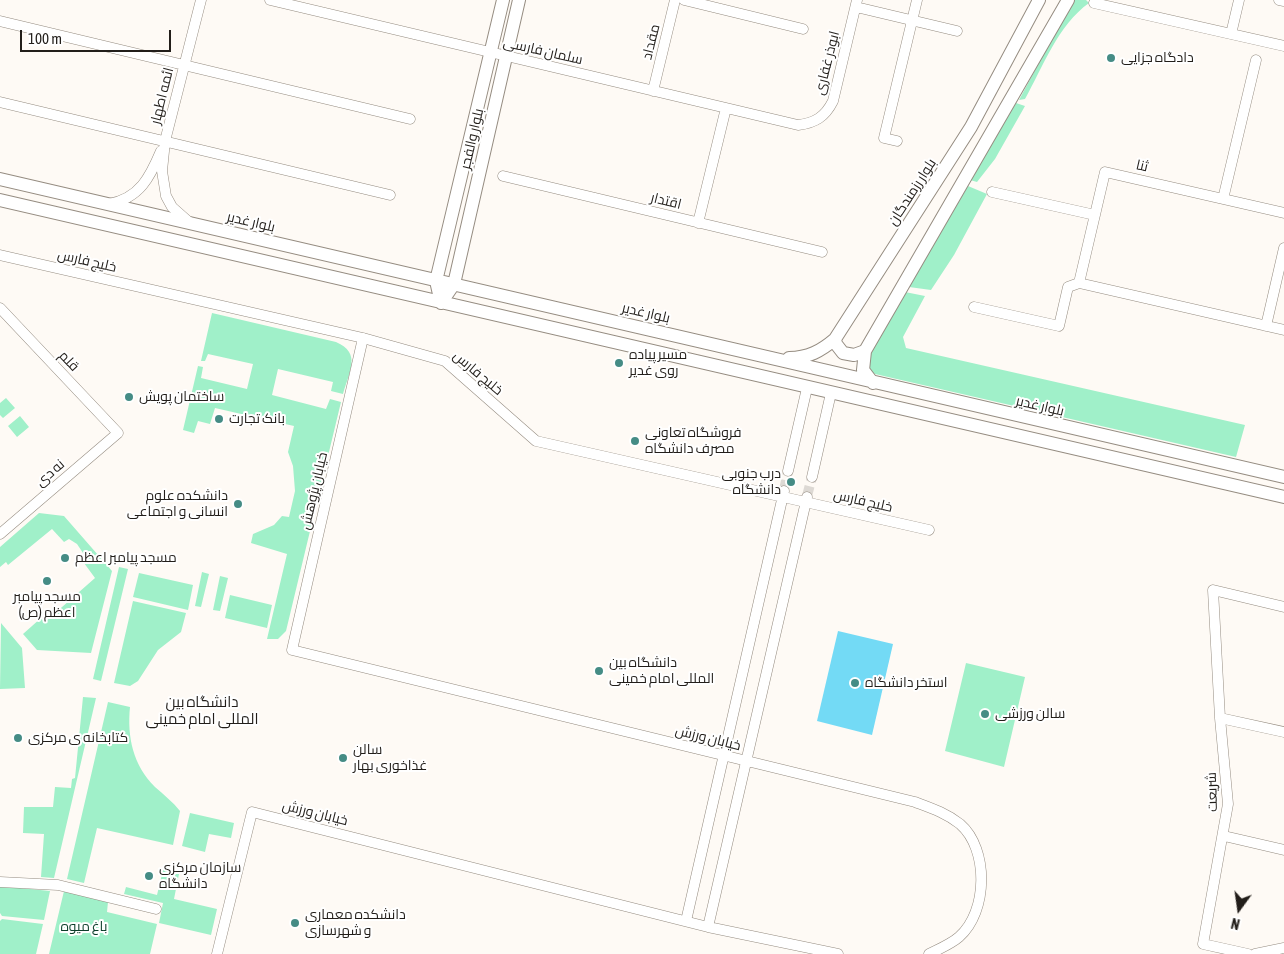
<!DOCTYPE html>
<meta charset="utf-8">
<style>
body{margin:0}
#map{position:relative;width:1284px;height:954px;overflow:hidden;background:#fefaf5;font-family:"Asap Condensed",sans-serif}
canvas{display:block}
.north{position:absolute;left:1214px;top:884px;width:50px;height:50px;-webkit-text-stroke:4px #fff;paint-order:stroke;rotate:194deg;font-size:14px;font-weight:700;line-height:20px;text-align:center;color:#221e1a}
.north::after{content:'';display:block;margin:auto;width:18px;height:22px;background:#221e1a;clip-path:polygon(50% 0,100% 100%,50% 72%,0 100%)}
.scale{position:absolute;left:20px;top:30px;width:151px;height:22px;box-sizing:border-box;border:2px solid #221e1a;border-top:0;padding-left:6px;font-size:15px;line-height:18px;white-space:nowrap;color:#221e1a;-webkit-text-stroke:4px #fff;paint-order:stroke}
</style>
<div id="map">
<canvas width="1284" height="954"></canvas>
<div class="north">N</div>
<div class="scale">100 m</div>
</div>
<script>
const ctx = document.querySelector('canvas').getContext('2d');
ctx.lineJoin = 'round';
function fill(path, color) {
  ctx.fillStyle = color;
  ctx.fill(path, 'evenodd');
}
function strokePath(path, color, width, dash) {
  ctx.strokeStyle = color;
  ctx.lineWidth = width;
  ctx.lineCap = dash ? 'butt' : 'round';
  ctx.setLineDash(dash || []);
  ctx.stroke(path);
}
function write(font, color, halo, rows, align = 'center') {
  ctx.font = font + ' "Asap Condensed",Cairo,sans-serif';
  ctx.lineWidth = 4;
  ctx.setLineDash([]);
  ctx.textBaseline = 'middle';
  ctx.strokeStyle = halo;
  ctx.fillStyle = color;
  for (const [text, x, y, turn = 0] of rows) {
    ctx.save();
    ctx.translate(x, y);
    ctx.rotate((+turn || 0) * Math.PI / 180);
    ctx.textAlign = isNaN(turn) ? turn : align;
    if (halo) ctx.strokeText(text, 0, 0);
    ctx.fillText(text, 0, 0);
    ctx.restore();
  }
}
fill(new Path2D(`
 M 1073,0 L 1086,0 L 1089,3 C 1058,25 1043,67 1025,99 L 1019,100 Z
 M 1016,103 L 1025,106 L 995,159 L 977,182 L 970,180 Z
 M 968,186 L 987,194 L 954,255 L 931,290 L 909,287 Z
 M 905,292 L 925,296 L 903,337 L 906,348 L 1245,425 L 1236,457 L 875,374 L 867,370 L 870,348 Z
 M 212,313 L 336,342 C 362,353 349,372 343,394 L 331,391 L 333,382 L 278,369 L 272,395 L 326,409 L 330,399 L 341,402 L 286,631 L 278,639 L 267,639 L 287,554 L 251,543 L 253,534 L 274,525 L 282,516 L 289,517 L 295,491 L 293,466 L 288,452 L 294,426 L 215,408 L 210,424 L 198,421 L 194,433 L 183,430 L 198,366 L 203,367 L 201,378 L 247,389 L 253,364 L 208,354 L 205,361 L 201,361 Z
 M 6,398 L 15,408 L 3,418 L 0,415 L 0,403 Z
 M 20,416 L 29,427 L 17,437 L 8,426 Z
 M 39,513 L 64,516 L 112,571 L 91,653 L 37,650 L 23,634 L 41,618 L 45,622 L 95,578 L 84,563 L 87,559 L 77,544 L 69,539 L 64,542 L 52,529 L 8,565 L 6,562 L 0,567 L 0,547 Z
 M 119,567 L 128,569 L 101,681 L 93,679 Z
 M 202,572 L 209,574 L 201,607 L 195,606 Z
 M 139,573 L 193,585 L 188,610 L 133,597 Z
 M 220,576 L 228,578 L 220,611 L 213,610 Z
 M 230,595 L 272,605 L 267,628 L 225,618 Z
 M 133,601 L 186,613 L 181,632 L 158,650 L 138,681 L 130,686 L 114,683 Z
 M 1,623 L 22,648 L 25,688 L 0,689 Z
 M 966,663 L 1025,677 L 1004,767 L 945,751 Z
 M 83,697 L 96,698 L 54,878 L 41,877 L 44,834 L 23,833 L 24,807 L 53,807 L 55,787 L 71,788 L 72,779 L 75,778 Z
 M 108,702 L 130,707 C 127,737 133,765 155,787 C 164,795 173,802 180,811 L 173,845 L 97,828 L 84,883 L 67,879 Z
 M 190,813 L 234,823 L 231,838 L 209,834 L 205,852 L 182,846 Z
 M 163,870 L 179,874 L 174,899 L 217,909 L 211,935 L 159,923 L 163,903 L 124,894 L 126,887 L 157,895 Z
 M 0,886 L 50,891 L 44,920 L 2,916 L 0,913 Z
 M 64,891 L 108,902 L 107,912 L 157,924 L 150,954 L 49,954 Z
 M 2,919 L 43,924 L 36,954 L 0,954 L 0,921 Z`), '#a0f0c9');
fill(new Path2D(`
 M 838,631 L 893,644 L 872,735 L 817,721 Z`), '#73daf5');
strokePath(new Path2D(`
 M 784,490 L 788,471
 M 807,496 L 812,477`), '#ddd9d4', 10, [10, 5]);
const minor = new Path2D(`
 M 270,0 L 798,125 C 815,123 825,117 833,101 L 857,0
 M 684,0 L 803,29
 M 1279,0 L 1284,1
 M 1094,3 L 1284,46
 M 856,7 L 957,31
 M 0,21 L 410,119
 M 1231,34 L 1239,0
 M 653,91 L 675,0
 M 0,102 L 390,195
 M 897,141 L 884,138 L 917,0
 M 503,176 L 822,252
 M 992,192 L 1095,215
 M 1223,199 L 1256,60
 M 109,204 C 140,198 150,177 161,151
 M 189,222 L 172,207 L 166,196 L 162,171 L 165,141 L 201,0
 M 698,223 L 726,108
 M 0,255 L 363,338 L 445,361 L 536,441 L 929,530
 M 1079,283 L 1105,172 L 1284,213
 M 1079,283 L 1284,330
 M 974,307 L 1059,326 L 1068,287 L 1079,283
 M 0,308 L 118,433 L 0,534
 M 1266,326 L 1284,248
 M 363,338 L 292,650 L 915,802 C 931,808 946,813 960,824 C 989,849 988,912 959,937 C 951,944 939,949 929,954
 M 788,471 L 807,388
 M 812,477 L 831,393
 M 1220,718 L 1284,732
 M 1224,836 L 1284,850
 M 0,882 L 58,885 L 156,909
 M 686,921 L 784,491
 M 708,927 L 807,497
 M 217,954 L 252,812 L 708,927 L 838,954
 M 1248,954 L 1203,944 L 1228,804 L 1220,718 L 1213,590 L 1284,607
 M 1255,954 L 1284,948`);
const major = new Path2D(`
 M 0,179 L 1284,477
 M 0,200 L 1284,497
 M 441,303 L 454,284 L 519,0
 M 441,303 L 436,281 L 503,0
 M 835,339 L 836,344 L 843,353 L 854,355 L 865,351
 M 789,358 C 808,358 821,351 835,339 L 971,127 L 1039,0
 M 873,383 L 863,370 L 865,351 L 1068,0`);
strokePath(minor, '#958c81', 11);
strokePath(major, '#958c81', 14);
strokePath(minor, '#fff', 10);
strokePath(major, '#fff', 12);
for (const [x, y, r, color] of [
 [1111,58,5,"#458c85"],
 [619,363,5,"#458c85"],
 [129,397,5,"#458c85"],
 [219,419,5,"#458c85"],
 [635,441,5,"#458c85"],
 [791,482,5,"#458c85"],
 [238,504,5,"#458c85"],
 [65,558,5,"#458c85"],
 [47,581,5,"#458c85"],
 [599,671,5,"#458c85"],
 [855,683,5,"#458c85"],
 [985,714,5,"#458c85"],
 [18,738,5,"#458c85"],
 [343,758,5,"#458c85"],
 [149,876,5,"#458c85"],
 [295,923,5,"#458c85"]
]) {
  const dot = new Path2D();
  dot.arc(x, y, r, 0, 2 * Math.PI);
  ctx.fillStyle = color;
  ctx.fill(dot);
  strokePath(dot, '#fff', 2);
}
write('14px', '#221e1a', '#fff', [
 ["مقداد",651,42,-76],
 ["سلمان فارسی",543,51,13],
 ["ابوذر غفاری",827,63,-76],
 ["ائمه اطهار",162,96,-76],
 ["بلوار والفجر",472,139,-77],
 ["ثنا",1142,166,13],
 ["بلوار رزمندگان",912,192,-57],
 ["اقتدار",666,201,14],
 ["بلوار غدیر",251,222,13],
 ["خلیج فارس",87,261,13],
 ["بلوار غدیر",646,313,13],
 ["قلم",69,361,47],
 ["خلیج فارس",478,373,40],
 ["بلوار غدیر",1040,406,13],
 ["نه دی",50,473,-41],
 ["خیابان پژوهش",314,491,-77],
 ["خلیج فارس",863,501,13],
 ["خیابان ورزش",708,738,14],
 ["شریعت",1212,792,-92],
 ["خیابان ورزش",315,813,14]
]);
write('14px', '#221e1a', '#fff', [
 ["دادگاه جزایی",1121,58],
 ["مسیر پیاده",629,355],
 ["روی غدیر",629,371],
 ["ساختمان پویش",139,397],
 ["بانک تجارت",229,419],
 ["فروشگاه تعاونی",645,433],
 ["مصرف دانشگاه",645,449],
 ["درب جنوبی",781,474,"right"],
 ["دانشگاه",781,490,"right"],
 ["دانشکده علوم",228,496,"right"],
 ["انسانی و اجتماعی",228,512,"right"],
 ["مسجد پیامبر اعظم",75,558],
 ["مسجد پیامبر",47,597,"center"],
 ["اعظم (ص)",47,613,"center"],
 ["دانشگاه بین",609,663],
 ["المللی امام خمینی",609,679],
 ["استخر دانشگاه",865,683],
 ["سالن ورزشی",995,714],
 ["کتابخانه ی مرکزی",28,738],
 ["سالن",353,750],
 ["غذاخوری بهار",353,766],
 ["سازمان مرکزی",159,868],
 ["دانشگاه",159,884],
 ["دانشکده معماری",305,915],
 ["و شهرسازی",305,931]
], 'left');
write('14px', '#0c3e2a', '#fff', [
 ["باغ میوه",84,927]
]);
write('15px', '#221e1a', '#fff', [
 ["دانشگاه بین",202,702],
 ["المللی امام خمینی",202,719]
]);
</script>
